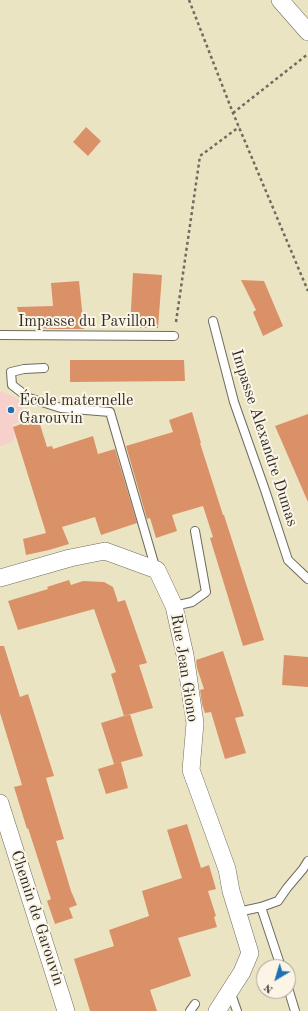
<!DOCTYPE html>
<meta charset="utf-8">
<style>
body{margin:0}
#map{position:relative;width:308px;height:1011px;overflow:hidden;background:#ebe4c3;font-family:"Old Standard TT",serif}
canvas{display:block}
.north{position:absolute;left:256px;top:959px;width:40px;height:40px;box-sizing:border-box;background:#fcf5e5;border:1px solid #a8a49b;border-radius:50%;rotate:218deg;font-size:11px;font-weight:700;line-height:16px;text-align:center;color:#2b2b2b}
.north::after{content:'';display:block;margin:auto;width:14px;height:18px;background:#1f6fb2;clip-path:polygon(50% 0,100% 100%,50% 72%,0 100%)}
</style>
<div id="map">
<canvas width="308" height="1011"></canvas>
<div class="north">N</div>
</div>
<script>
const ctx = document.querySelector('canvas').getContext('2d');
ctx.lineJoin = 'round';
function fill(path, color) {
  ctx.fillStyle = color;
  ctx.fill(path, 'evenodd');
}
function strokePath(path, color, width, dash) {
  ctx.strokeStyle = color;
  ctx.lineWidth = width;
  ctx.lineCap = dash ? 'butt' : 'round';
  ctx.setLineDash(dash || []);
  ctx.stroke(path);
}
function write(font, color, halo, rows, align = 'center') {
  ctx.font = font + ' "Old Standard TT",serif';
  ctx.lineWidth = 4;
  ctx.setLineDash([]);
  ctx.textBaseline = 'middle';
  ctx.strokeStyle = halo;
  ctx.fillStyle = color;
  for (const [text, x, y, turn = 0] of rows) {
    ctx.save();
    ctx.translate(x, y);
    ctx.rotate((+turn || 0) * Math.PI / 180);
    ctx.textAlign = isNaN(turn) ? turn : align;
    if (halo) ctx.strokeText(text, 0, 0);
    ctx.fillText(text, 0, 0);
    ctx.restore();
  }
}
fill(new Path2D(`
 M 1,391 L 20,400 L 26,420 L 13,424 L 15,436 L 13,442 L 0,446 L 0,392 Z`), '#f7d0cc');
fill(new Path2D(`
 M 86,127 L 101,141 L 88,156 L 73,142 Z
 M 133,273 L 162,275 L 158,328 L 130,328 Z
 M 241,280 L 264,281 L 283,326 L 263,336 L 253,312 L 256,310 Z
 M 79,281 L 84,329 L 55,329 L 22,327 L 17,307 L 53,306 L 51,283 Z
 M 70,360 L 184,360 L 185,381 L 70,382 Z
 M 192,412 L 201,443 L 200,443 L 223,515 L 224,515 L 264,640 L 243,646 L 210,538 L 213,537 L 203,506 L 172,515 L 177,531 L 156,538 L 150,518 L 147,519 L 126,446 L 173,432 L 169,420 Z
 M 308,414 L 308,502 L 275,426 Z
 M 38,418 L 47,447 L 52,446 L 53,449 L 93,436 L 98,454 L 115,449 L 137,523 L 101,535 L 95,517 L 62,527 L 69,544 L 49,550 L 26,555 L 23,539 L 46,533 L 13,427 Z
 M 69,580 L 71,585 L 83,581 L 104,582 L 113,587 L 118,602 L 125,600 L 147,663 L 139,665 L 153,708 L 124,716 L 111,674 L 116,672 L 94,609 L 18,630 L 8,601 L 48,589 L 47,587 Z
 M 0,646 L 4,646 L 20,697 L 28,694 L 54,776 L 46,778 L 64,839 L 56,841 L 71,891 L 77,905 L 69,908 L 73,918 L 55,924 L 47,901 L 51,899 L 28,828 L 27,829 L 14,787 L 22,785 L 0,713 Z
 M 223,651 L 244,716 L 235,718 L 246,753 L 225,759 L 211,712 L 205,713 L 202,704 L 200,690 L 204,689 L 197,668 L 196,660 Z
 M 284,655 L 308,657 L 308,687 L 282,685 Z
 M 130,714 L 143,756 L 114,764 L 101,723 Z
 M 121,762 L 128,788 L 106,794 L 98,769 Z
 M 187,824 L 201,868 L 209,865 L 216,889 L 208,891 L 216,916 L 214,917 L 217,927 L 178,938 L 191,976 L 150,990 L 157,1011 L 90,1011 L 74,959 L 114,946 L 109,930 L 149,916 L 142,891 L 182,878 L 167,830 Z`), '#db9168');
const service = new Path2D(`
 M 213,321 L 234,402 L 265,490 L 288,560 L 308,579
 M 0,335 L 174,336
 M 44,368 L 24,369 L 11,372 L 12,385 L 29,398 L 61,408 L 110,412 L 156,570
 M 174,606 L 192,602 L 206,592 L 195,531
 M 261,907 L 281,967
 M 238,912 L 261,907 L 278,901 L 287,888 L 303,869 L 308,861
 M 288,988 L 295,1011
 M 230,991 L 237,1011
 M 190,1011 L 195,1004`);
const minor = new Path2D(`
 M 280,0 L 308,32
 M 0,578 L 70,558 L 105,551 L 157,570 L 174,606 L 185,655 L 195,723 L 191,770 L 227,869 L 231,891 L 250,953 L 242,972 L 217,1011
 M 0,803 L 66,1011`);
strokePath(service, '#6e6c60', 10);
strokePath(minor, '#6e6c60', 18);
strokePath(new Path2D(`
 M 189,0 L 233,113 L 308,291
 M 233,113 L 308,54
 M 176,322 L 200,156 L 239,127`), '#6e6c60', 2.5, [3, 3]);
strokePath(service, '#fff', 8);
strokePath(minor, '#fff', 17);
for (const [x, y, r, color] of [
 [11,410,4,"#1f6fb2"]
]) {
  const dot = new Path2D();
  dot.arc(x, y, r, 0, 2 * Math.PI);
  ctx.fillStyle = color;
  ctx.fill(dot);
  strokePath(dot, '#fcf5e5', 1.5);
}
write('16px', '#2b2b2b', '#fcf5e5', [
 ["Impasse du Pavillon",87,322],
 ["Impasse Alexandre Dumas",264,438,72],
 ["Rue Jean Giono",184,668,81],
 ["Chemin de Garouvin",37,918,72]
]);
write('16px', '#2b2b2b', '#fcf5e5', [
 ["École maternelle",19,401],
 ["Garouvin",19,419]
], 'left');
</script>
